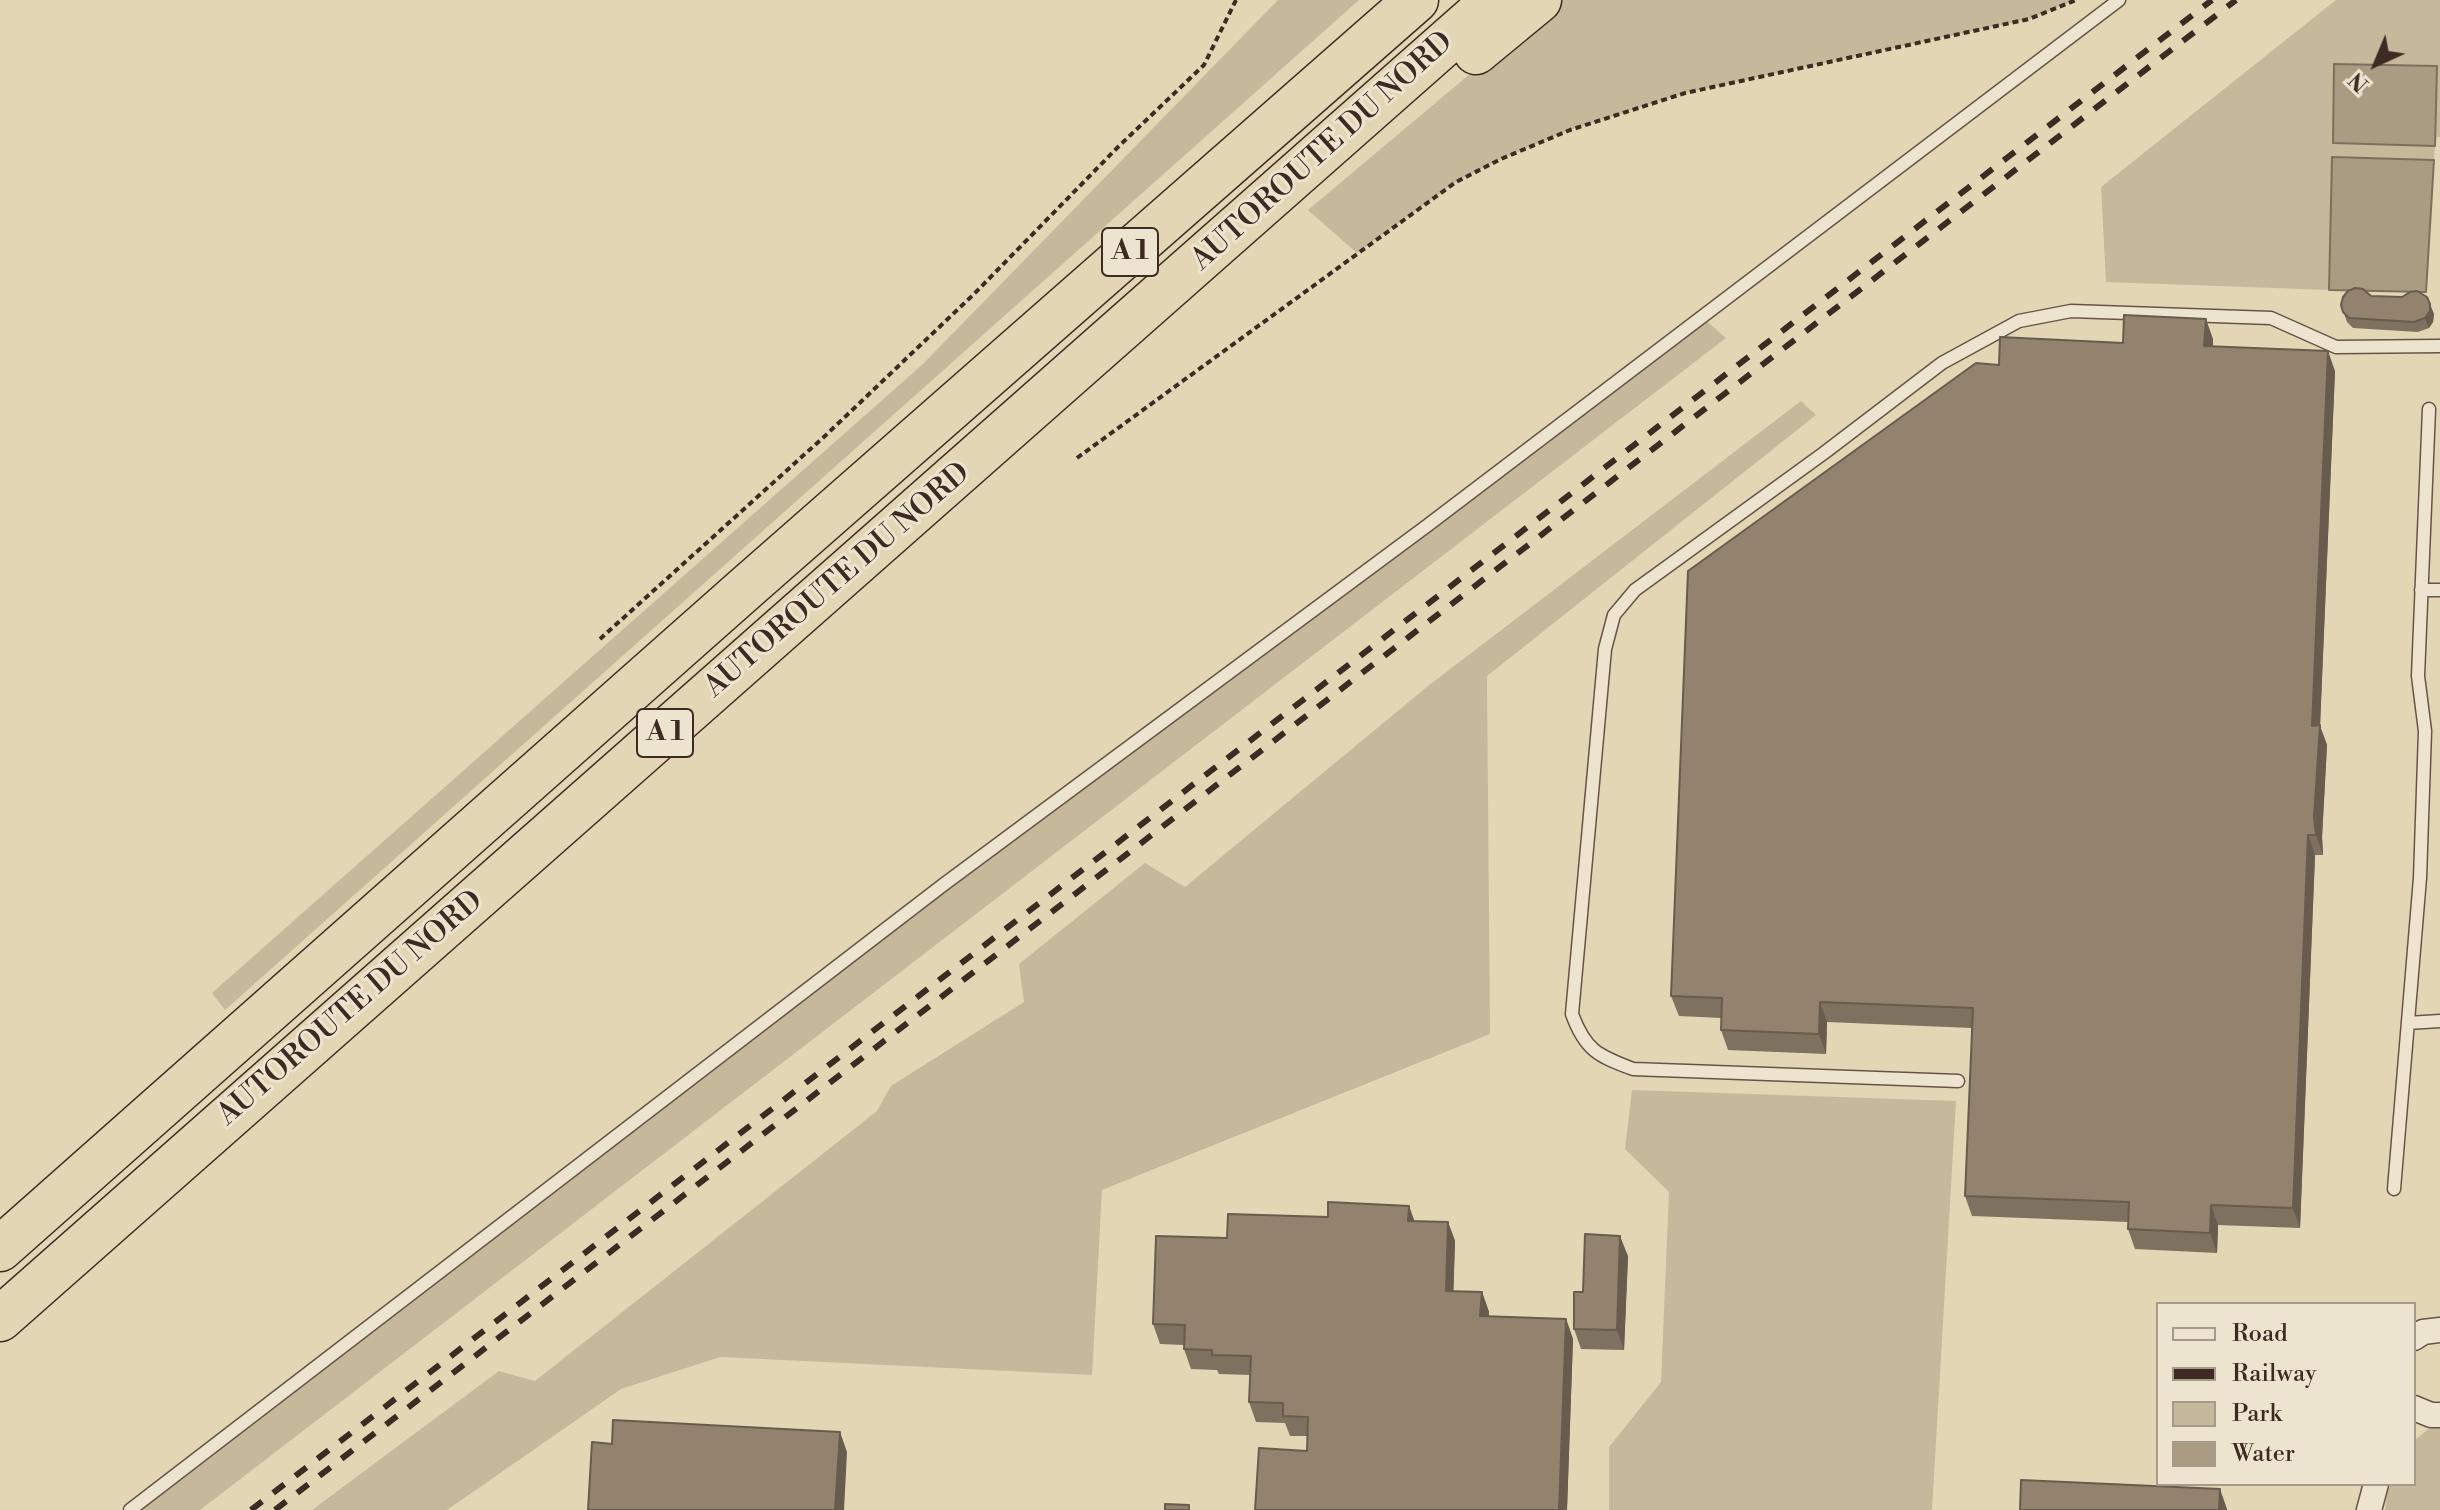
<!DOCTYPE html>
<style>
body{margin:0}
#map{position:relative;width:2440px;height:1510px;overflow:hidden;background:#e2d6b4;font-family:"Libre Bodoni",serif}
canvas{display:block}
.legend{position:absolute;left:2156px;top:1302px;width:260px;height:184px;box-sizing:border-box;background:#ece4ce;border:2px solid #a69a8a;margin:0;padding:10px 14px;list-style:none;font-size:24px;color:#3d2a23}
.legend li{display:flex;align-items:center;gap:16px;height:40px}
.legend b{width:40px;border:2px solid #a69a8a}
.north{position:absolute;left:2336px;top:24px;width:80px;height:80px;-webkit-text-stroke:6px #ece4ce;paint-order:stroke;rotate:224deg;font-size:22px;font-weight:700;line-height:32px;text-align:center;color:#3d2a23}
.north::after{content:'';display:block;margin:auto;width:28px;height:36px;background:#3d2a23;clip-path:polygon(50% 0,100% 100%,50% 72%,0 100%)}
</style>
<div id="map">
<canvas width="2440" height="1510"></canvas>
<ul class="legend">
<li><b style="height:10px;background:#ece4ce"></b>Road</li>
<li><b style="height:10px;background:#3d2a23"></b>Railway</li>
<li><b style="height:22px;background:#c6b99b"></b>Park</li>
<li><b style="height:22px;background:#aa9c83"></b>Water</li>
</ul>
<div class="north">N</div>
</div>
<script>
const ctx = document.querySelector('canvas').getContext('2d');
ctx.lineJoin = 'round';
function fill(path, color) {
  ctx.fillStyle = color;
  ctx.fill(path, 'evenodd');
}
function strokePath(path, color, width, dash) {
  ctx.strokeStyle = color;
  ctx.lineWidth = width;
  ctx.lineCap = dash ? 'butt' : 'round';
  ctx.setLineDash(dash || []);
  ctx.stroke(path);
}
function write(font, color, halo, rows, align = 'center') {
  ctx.font = font + ' "Libre Bodoni",serif';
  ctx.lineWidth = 6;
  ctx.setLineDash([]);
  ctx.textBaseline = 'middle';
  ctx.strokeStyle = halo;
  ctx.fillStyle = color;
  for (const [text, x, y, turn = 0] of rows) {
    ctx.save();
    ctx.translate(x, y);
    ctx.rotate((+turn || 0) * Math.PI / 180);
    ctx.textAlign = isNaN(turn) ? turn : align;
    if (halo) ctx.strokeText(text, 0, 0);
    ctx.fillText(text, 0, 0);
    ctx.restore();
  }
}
fill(new Path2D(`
 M 1278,0 L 1359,0 L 225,1010 L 212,993 L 923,364 Z
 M 1558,0 L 2076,0 L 2029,19 L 1685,93 L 1570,130 L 1501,159 L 1456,182 L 1357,253 L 1308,210 Z
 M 2336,0 L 2440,0 L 2440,137 L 2435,137 L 2437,66 L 2333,143 L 2435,146 L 2434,160 L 2332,158 L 2329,290 L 2106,282 L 2101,187 Z
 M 1702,317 L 1726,338 L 200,1510 L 133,1510 L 943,885 Z
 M 1801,401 L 1816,415 L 1487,676 L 1490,1034 L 1102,1190 L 1092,1375 L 720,1357 L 621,1389 L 447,1510 L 312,1510 L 499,1371 L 535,1381 L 877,1111 L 891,1086 L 1024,1002 L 1019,964 L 1145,863 L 1185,887 L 1428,686 Z
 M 1632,1090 L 1956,1101 L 1932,1510 L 1609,1510 L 1609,1447 L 1661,1382 L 1669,1192 L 1625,1149 Z
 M 2440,1427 L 2440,1510 L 2385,1510 L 2388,1484 L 2414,1484 L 2414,1441 L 2428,1429 Z`), '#c6b99b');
const water = new Path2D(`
 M 2334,64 L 2437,66 L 2435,146 L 2333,143 Z
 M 2332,157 L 2434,160 L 2426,292 L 2329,290 Z`);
fill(water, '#aa9c83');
strokePath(water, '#7e6e5d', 2);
const service = new Path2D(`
 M 2421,590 L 2440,590
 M 2408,1023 L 2440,1021
 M 1958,1081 L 1633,1069 C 1598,1056 1585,1050 1572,1014 L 1605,649 L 1614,615 L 1635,590 L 1824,453 L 1942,363 L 2019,321 L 2071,311 L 2271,318 L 2336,347 L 2440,346
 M 2394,1189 L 2420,878 L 2425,731 L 2418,676 L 2429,409
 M 130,1510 L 943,885 L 1428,525 L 2119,0`);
const minor = new Path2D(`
 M 2414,1338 L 2423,1332 L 2440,1330
 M 2414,1408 L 2431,1415 L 2440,1415
 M 2369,1510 L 2376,1484`);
const motorway = new Path2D(`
 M 1476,52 L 1539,0
 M 0,1249 L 746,588 L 1416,0
 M 0,1319 L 1494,0`);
strokePath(service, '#665547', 15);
strokePath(minor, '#665547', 27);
strokePath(motorway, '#3d2a23', 47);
strokePath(new Path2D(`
 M 1077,458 L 1456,182 L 1501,159 L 1570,130 L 1685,93 L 2029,19 L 2076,0
 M 600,639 L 826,435 L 974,294 L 1118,147 L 1204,65 L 1236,0`), '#3d2a23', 4, [6, 4]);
strokePath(service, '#ece4ce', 12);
strokePath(minor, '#ece4ce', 24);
strokePath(motorway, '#e2d6b4', 44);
strokePath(new Path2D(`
 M 251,1510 L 2212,0
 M 275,1510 L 2236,0`), '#3d2a23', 6, [14, 14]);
fill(new Path2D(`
 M 2371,296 L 2402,297 L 2434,314 L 2433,322 L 2429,328 L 2418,332 L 2353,328 L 2347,322 L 2341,305 Z
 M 2213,339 L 2213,347 L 2335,371 L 2320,726 L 2327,745 L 2322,837 L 2323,855 L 2315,855 L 2300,1228 L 2218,1225 L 2217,1253 L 2135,1249 L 2128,1229 L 2128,1222 L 1972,1216 L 1965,1196 L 1972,1028 L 1827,1022 L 1826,1054 L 1728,1050 L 1721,1030 L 1721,1018 L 1679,1016 L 1671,996 L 1999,365 L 2123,343 Z
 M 1409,1206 L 1414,1221 L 1448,1222 L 1455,1241 L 1453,1291 L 1482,1292 L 1489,1312 L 1488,1316 L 1566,1319 L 1573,1339 L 1567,1510 L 1255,1510 L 1307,1451 L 1308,1436 L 1290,1436 L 1285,1423 L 1256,1422 L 1249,1402 L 1250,1375 L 1219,1374 L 1217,1370 L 1191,1369 L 1184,1349 L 1184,1345 L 1160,1344 L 1153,1324 L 1227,1238 L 1328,1217 Z
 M 1628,1256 L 1624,1350 L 1581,1349 L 1574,1329 L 1583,1292 Z`), '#7e715f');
fill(new Path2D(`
 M 2430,304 L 2434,314 L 2433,322 L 2429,328 L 2425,318 Z
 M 2206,319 L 2213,339 L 2212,366 L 2204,346 Z
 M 2328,351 L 2335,371 L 2320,726 L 2327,745 L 2322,837 L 2323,855 L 2316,835 L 2312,726 Z
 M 2308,835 L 2315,855 L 2300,1228 L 2293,1208 Z
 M 1820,1002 L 1827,1022 L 1826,1054 L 1819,1034 Z
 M 2211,1205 L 2218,1225 L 2217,1253 L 2210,1233 Z
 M 1409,1206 L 1416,1225 L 1408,1221 Z
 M 1448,1222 L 1455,1241 L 1453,1310 L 1446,1291 Z
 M 1620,1236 L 1628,1256 L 1624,1350 L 1617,1330 Z
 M 1482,1292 L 1489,1312 L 1488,1336 L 1480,1316 Z
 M 1566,1319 L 1573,1339 L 1567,1510 L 1559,1510 Z
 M 840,1432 L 847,1452 L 844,1510 L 835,1510 Z
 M 2220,1489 L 2227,1509 L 2227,1510 L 2219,1510 Z`), '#675c4d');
const building = new Path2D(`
 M 2355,288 L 2363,289 L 2371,296 L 2402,297 L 2410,292 L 2417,291 L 2427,297 L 2430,304 L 2430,311 L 2425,318 L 2414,322 L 2349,318 L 2343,312 L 2341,305 L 2343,297 L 2348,291 Z
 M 2124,315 L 2206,319 L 2204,346 L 2328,351 L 2312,726 L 2320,725 L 2314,817 L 2316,835 L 2308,835 L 2293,1208 L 2211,1205 L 2210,1233 L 2128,1229 L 2129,1202 L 1965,1196 L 1973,1008 L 1820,1002 L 1819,1034 L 1721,1030 L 1722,998 L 1671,996 L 1688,571 L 1976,363 L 1999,365 L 2000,337 L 2123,343 Z
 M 1328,1202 L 1409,1206 L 1408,1221 L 1448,1222 L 1446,1291 L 1482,1292 L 1480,1316 L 1566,1319 L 1559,1510 L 1255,1510 L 1259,1448 L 1307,1451 L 1308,1417 L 1283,1416 L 1283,1403 L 1249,1402 L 1251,1356 L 1212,1355 L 1212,1350 L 1184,1349 L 1185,1325 L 1153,1324 L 1156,1236 L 1227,1238 L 1228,1214 L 1328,1217 Z
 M 1585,1234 L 1620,1236 L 1617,1330 L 1574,1329 L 1574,1292 L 1583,1292 Z
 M 613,1420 L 840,1432 L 835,1510 L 588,1510 L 592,1442 L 612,1444 Z
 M 2021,1480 L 2220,1489 L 2219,1510 L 2020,1510 Z
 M 1165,1504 L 1189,1505 L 1189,1510 L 1165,1510 Z`);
fill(building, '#93836e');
strokePath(building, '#675c4d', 2);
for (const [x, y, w] of [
 [1130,252,56],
 [665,733,56]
]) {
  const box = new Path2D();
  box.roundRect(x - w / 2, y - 24, w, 48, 6);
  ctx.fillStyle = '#ece4ce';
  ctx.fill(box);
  strokePath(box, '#3d2a23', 2);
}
write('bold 28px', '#3d2a23', null, [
 ["A 1",1130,252],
 ["A 1",665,733]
]);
write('30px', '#3d2a23', '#ece4ce', [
 ["AUTOROUTE DU NORD",1323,152,-42],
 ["AUTOROUTE DU NORD",838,581,-41],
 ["AUTOROUTE DU NORD",351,1009,-41]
]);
</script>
